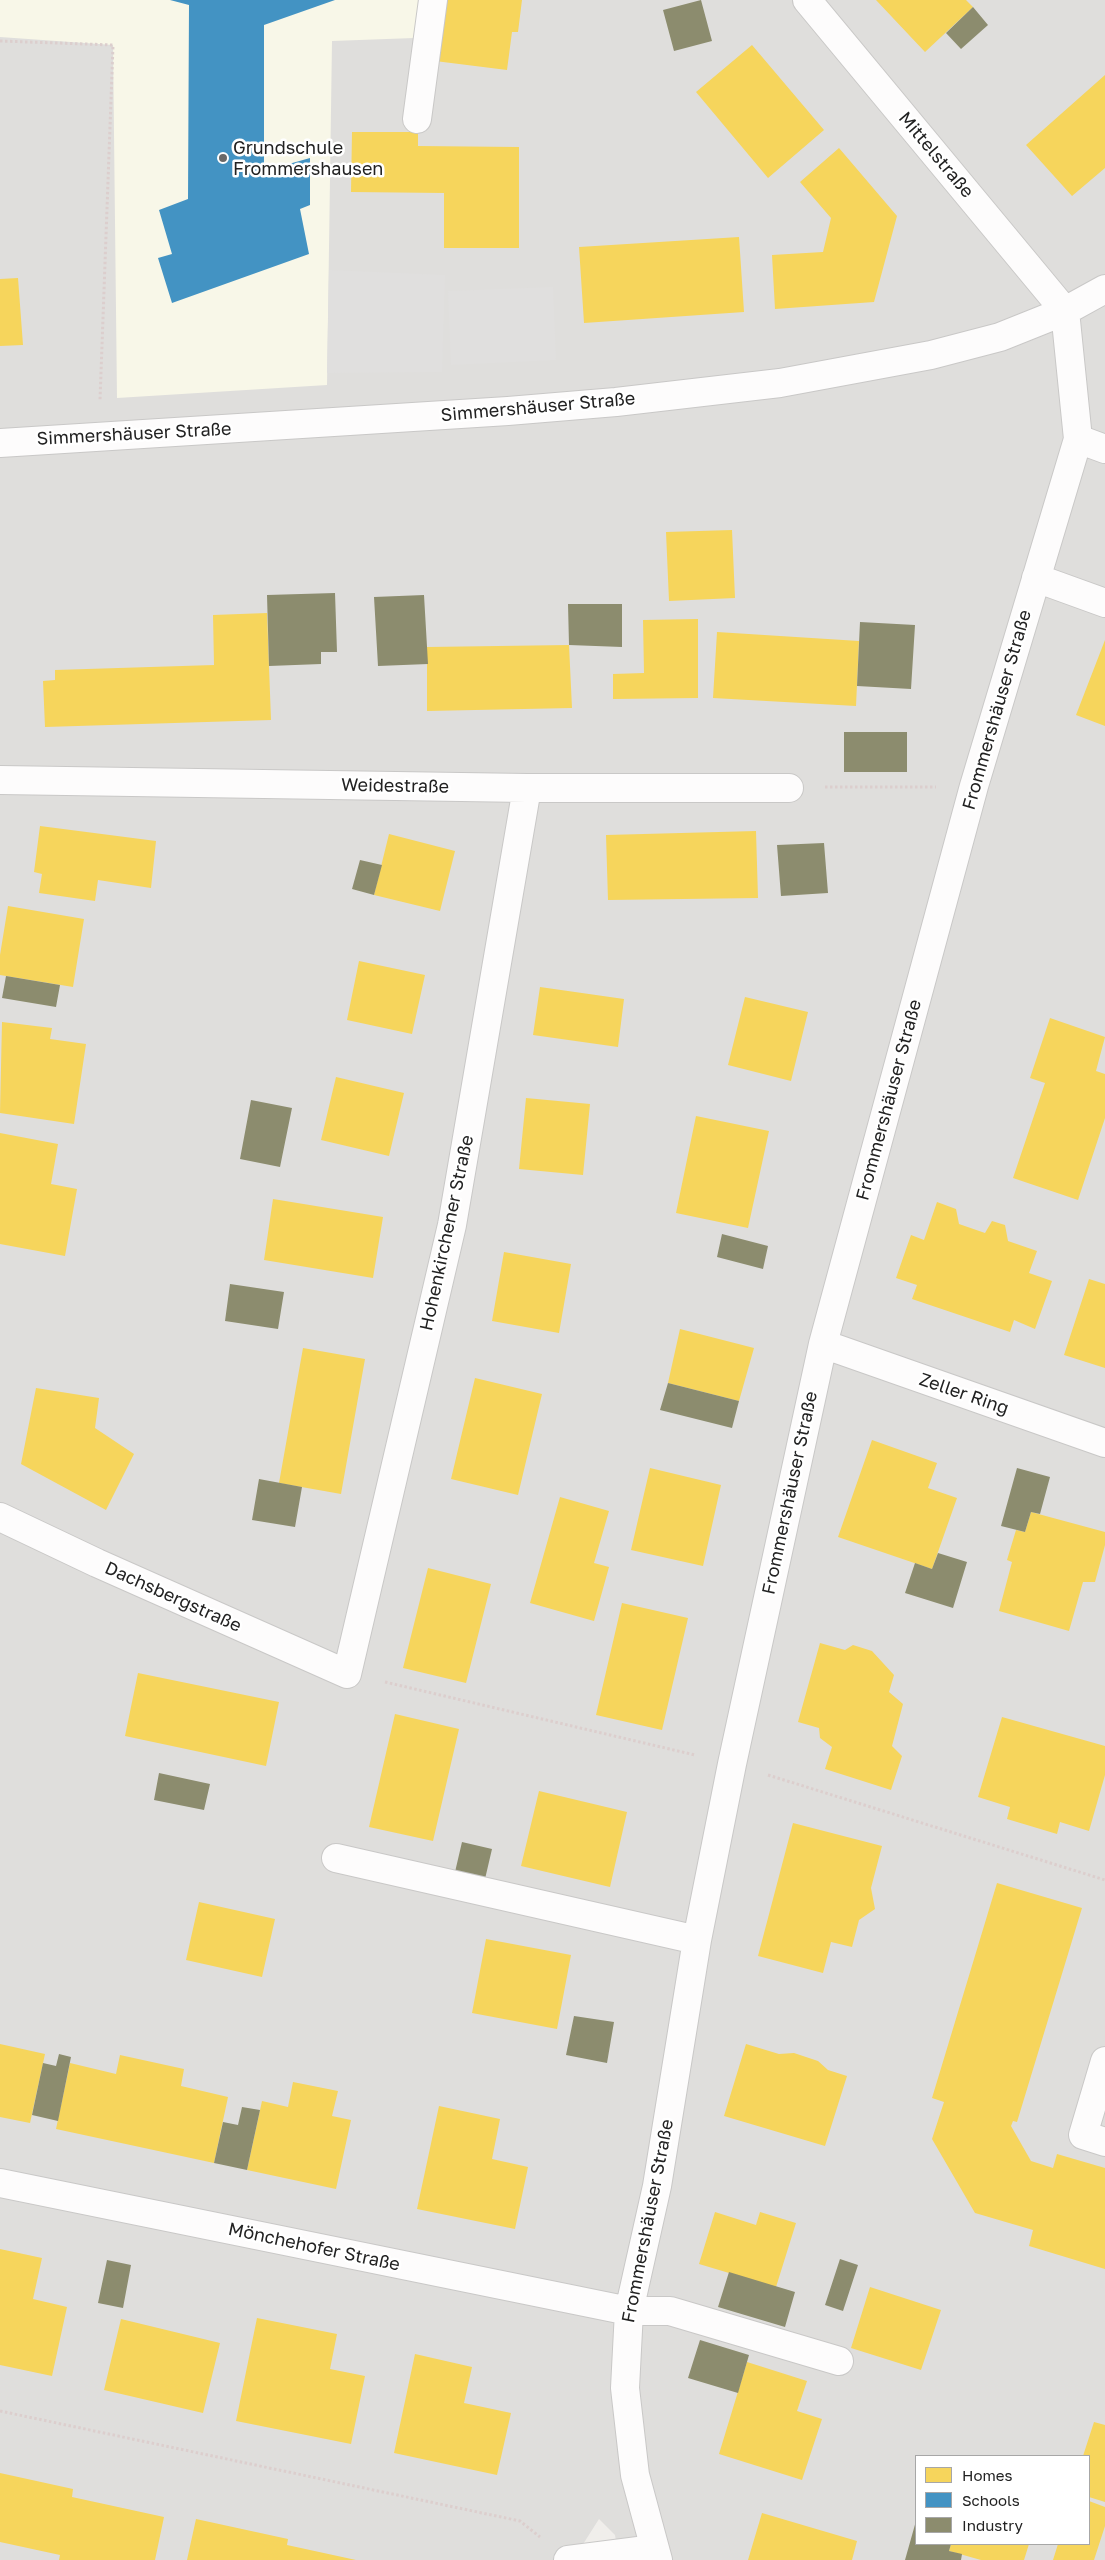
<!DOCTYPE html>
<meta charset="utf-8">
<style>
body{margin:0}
#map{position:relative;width:1105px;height:2560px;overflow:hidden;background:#f0eeeb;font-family:"Golos Text",sans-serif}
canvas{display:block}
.legend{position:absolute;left:915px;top:2455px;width:175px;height:90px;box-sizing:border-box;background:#fff;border:1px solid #a7a7a7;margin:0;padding:6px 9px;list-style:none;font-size:15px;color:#222}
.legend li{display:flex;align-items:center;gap:10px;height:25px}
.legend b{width:25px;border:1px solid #a7a7a7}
</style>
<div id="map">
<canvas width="1105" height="2560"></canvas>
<ul class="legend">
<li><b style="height:14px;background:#f6d55c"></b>Homes</li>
<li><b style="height:14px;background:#4393c3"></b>Schools</li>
<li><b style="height:14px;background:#8c8c6e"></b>Industry</li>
</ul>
</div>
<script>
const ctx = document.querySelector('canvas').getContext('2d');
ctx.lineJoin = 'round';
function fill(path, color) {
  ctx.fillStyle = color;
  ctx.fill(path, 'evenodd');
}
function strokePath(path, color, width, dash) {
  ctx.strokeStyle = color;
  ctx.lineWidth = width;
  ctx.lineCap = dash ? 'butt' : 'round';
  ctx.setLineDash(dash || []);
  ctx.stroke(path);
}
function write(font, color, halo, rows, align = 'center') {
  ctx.font = font + ' "Golos Text",sans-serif';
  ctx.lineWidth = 5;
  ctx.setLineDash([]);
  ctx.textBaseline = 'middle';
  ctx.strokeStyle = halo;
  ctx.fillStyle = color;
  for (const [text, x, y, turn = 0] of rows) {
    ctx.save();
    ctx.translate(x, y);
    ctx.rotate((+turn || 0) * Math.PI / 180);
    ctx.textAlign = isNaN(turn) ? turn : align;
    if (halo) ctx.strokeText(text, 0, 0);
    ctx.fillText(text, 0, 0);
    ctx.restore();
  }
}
fill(new Path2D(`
 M 0,0 L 1105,0 L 1105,2560 L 619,2560 L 615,2535 L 599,2519 L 573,2560 L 0,2560 ZM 916,2456 L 1089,2456 L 1089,2544 L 916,2544 Z`), '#dfdedc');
fill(new Path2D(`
 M 0,0 L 419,0 L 414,38 L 332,41 L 327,385 L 117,398 L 113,45 L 0,37 Z`), '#f8f7e8');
fill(new Path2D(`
 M 329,270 L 445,275 L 442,372 L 327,373 Z
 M 553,287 L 556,360 L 451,365 L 448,291 Z`), '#e0dfde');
fill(new Path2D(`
 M 443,0 L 522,0 L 518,32 L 512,32 L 507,70 L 435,61 Z
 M 876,0 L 966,0 L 973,7 L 925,52 Z
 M 752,45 L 824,130 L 768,178 L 696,92 Z
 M 1105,75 L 1105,168 L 1072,196 L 1026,145 Z
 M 352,132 L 418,132 L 418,146 L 519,147 L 519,248 L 444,248 L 444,193 L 351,192 Z
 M 839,148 L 897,216 L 874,302 L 775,309 L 772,255 L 823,252 L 831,218 L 800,182 Z
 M 739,237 L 744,312 L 584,323 L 579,247 Z
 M 18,278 L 23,345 L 0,346 L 0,279 Z
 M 732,530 L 735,598 L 669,601 L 666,532 Z
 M 267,613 L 271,720 L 45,727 L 43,681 L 55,680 L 55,670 L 214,665 L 213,615 Z
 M 698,619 L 698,698 L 613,699 L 613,674 L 644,673 L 643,620 Z
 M 717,632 L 859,641 L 856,706 L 713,698 Z
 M 1105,640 L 1105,726 L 1076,715 Z
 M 569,645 L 572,708 L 427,711 L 427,647 Z
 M 40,826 L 156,841 L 151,888 L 98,880 L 95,901 L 39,893 L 42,874 L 34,872 Z
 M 756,831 L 758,898 L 608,900 L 606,835 Z
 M 389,834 L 455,851 L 440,911 L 374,895 Z
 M 8,906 L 84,919 L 73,987 L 0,975 L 0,955 Z
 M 359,961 L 425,975 L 412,1034 L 347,1020 Z
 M 540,987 L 624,999 L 618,1047 L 533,1035 Z
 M 745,997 L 808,1012 L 791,1081 L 728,1065 Z
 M 1050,1018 L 1105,1037 L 1096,1071 L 1105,1074 L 1105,1118 L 1078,1200 L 1013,1178 L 1045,1083 L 1030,1078 Z
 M 2,1022 L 52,1028 L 50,1039 L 86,1044 L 74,1124 L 0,1113 Z
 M 336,1077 L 404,1093 L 389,1156 L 321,1140 Z
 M 526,1098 L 590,1104 L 583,1175 L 519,1169 Z
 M 696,1116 L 769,1131 L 748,1228 L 676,1213 Z
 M 0,1133 L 58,1144 L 51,1184 L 77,1189 L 65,1256 L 0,1244 Z
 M 273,1199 L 383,1217 L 373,1278 L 264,1260 Z
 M 937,1202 L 956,1209 L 959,1224 L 985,1233 L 992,1221 L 1005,1225 L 1008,1241 L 1037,1251 L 1029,1273 L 1052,1281 L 1035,1329 L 1014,1320 L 1010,1332 L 912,1299 L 917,1285 L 896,1278 L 911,1235 L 924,1240 Z
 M 504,1252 L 571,1264 L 559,1333 L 492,1321 Z
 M 1089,1279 L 1105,1284 L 1105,1368 L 1064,1355 Z
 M 680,1329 L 754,1348 L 739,1401 L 668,1383 Z
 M 303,1348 L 365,1359 L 341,1494 L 279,1483 Z
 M 475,1378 L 542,1394 L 518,1495 L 451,1479 Z
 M 36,1388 L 99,1398 L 95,1428 L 134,1454 L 106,1510 L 21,1464 Z
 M 872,1440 L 937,1463 L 928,1488 L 957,1498 L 932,1569 L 838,1537 Z
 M 650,1468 L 721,1485 L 703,1566 L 631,1550 Z
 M 560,1497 L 609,1511 L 594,1563 L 609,1567 L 594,1621 L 530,1603 Z
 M 1031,1512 L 1105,1532 L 1105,1545 L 1095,1582 L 1083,1582 L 1069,1631 L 999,1611 L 1012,1562 L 1007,1560 L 1016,1530 L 1025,1532 Z
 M 428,1568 L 491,1584 L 466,1683 L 403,1668 Z
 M 622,1603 L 688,1618 L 662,1730 L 596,1715 Z
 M 820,1643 L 845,1650 L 853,1645 L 872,1651 L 894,1675 L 889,1692 L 903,1704 L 892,1746 L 902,1756 L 891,1790 L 825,1769 L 832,1747 L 820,1738 L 819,1728 L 798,1722 Z
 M 138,1673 L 279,1702 L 266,1766 L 125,1736 Z
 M 395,1714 L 459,1729 L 433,1841 L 369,1827 Z
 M 1002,1717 L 1105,1746 L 1105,1775 L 1089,1831 L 1060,1822 L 1057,1834 L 1007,1819 L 1010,1807 L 978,1797 Z
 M 539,1791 L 627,1812 L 610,1887 L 521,1866 Z
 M 793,1823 L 882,1846 L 871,1888 L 875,1909 L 859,1920 L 852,1947 L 831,1942 L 823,1973 L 758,1956 Z
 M 997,1883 L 1082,1908 L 1017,2122 L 1013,2121 L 1011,2126 L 1031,2161 L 1053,2168 L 1057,2154 L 1105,2168 L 1105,2269 L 1029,2246 L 1033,2230 L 975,2213 L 932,2139 L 944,2102 L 932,2098 Z
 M 199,1902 L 275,1919 L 262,1977 L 186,1960 Z
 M 486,1939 L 571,1955 L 557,2029 L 472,2013 Z
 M 0,2044 L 45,2054 L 30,2123 L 0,2117 Z
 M 746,2044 L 779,2054 L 794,2053 L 818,2061 L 828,2070 L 847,2076 L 825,2146 L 724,2116 Z
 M 120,2055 L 184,2069 L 181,2086 L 228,2097 L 214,2163 L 56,2129 L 70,2063 L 116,2074 Z
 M 293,2082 L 338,2091 L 332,2116 L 351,2120 L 336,2189 L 247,2170 L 262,2101 L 288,2107 Z
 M 439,2106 L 500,2119 L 492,2159 L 528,2167 L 515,2229 L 417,2209 Z
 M 715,2212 L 756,2225 L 760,2212 L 796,2223 L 776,2287 L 699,2264 Z
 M 0,2249 L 42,2258 L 33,2299 L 67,2307 L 52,2376 L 0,2365 Z
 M 870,2287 L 941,2310 L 921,2370 L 851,2348 Z
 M 257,2318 L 337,2334 L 330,2369 L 365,2376 L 351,2444 L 236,2421 Z
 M 121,2319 L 220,2343 L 203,2413 L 104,2390 Z
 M 415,2354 L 472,2367 L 464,2403 L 511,2413 L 497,2475 L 394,2453 Z
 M 747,2362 L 807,2381 L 797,2411 L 822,2419 L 802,2480 L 719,2454 Z
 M 1094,2422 L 1105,2425 L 1105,2502 L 1089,2497 L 1089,2456 L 1083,2456 Z
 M 0,2473 L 73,2489 L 72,2497 L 164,2517 L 155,2560 L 59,2560 L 60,2555 L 0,2542 Z
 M 1089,2501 L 1105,2507 L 1105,2526 L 1094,2560 L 1053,2560 L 1058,2544 L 1089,2544 Z
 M 762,2513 L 857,2541 L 852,2560 L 748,2560 Z
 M 196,2519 L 288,2539 L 287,2545 L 356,2560 L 187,2560 Z
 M 951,2544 L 1029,2544 L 1024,2560 L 981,2560 L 949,2551 Z`), '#f6d55c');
fill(new Path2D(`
 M 335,0 L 264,25 L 264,171 L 310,158 L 310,205 L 300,209 L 309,254 L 172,303 L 158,258 L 172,254 L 159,210 L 188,199 L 189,5 L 170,0 Z`), '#4393c3');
fill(new Path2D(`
 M 701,0 L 712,41 L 674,51 L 663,10 Z
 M 973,7 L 988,25 L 961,49 L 946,33 Z
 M 335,593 L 337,652 L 321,652 L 321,664 L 269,666 L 267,595 Z
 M 424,595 L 428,664 L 378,666 L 374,597 Z
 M 568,604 L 622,604 L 622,647 L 569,645 Z
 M 860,622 L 915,625 L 911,689 L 857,686 Z
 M 844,732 L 907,732 L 907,772 L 844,772 Z
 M 824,843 L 828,893 L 781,896 L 777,845 Z
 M 360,860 L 382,865 L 374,895 L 352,889 Z
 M 6,976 L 60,985 L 56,1007 L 2,998 Z
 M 251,1100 L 292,1108 L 280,1167 L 240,1159 Z
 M 722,1234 L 768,1246 L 763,1269 L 717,1257 Z
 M 230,1284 L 284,1292 L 278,1329 L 225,1321 Z
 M 668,1383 L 739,1401 L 732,1428 L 660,1410 Z
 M 1017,1468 L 1050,1477 L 1040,1514 L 1031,1512 L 1025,1532 L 1001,1526 Z
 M 259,1479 L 302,1487 L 295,1527 L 252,1520 Z
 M 938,1553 L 967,1562 L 953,1608 L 905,1593 L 915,1563 L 932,1569 Z
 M 159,1773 L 210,1784 L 204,1810 L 154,1800 Z
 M 462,1842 L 492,1849 L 485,1879 L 455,1872 Z
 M 574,2016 L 614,2022 L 607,2063 L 566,2055 Z
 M 59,2054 L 71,2057 L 58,2121 L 32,2115 L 43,2063 L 56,2066 Z
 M 242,2107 L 260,2110 L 247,2170 L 214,2163 L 223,2122 L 238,2125 Z
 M 840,2259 L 858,2265 L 843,2311 L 825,2305 Z
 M 107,2260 L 131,2265 L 123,2308 L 98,2303 Z
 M 729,2272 L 795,2292 L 785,2327 L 718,2307 Z
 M 700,2340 L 749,2355 L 738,2393 L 688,2378 Z
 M 916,2521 L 916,2544 L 951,2544 L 949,2551 L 962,2554 L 961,2560 L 905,2560 Z`), '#8c8c6e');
const minor = new Path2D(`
 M 807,0 L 1065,311
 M 417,119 L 433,0
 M 1078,439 L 1105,449
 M 0,443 L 508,411 L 616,402 L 780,383 L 931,355 L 1000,337 L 1065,311 L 1105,289
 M 1036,578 L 1105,603
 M 0,780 L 527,788 L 789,788
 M 823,1344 L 1105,1443
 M 0,1517 L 97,1563 L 347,1674 L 452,1225 L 527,788
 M 336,1858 L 697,1940
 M 1105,2061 L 1083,2135 L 1105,2142
 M 0,2183 L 629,2311 L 670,2311 L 839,2361
 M 568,2560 L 654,2549
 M 658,2560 L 635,2475 L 625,2388 L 629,2311 L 657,2186 L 697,1940 L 732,1764 L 823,1344 L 974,786 L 1078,439 L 1065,311`);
strokePath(minor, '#c9c8c7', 30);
strokePath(new Path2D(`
 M 0,41 L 113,45 L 100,400
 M 825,787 L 936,787
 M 385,1682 L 695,1755
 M 768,1775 L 1105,1880
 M 0,2411 L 520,2521 L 540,2537`), '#dccecd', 3, [2.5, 2.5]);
strokePath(minor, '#fdfcfc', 28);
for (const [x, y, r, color] of [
 [223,158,5,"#6a6968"]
]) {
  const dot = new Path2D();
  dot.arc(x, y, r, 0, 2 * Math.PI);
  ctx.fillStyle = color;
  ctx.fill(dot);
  strokePath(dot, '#fff', 2);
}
write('18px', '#222', '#fff', [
 ["Grundschule",233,148],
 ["Frommershausen",233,169]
], 'left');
write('18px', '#222', '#fff', [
 ["Mittelstraße",936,155,50],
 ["Simmershäuser Straße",538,407,-5],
 ["Simmershäuser Straße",134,434,-3],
 ["Frommershäuser Straße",997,710,-74],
 ["Weidestraße",395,786,1],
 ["Frommershäuser Straße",889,1100,-75],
 ["Hohenkirchener Straße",447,1233,-78],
 ["Zeller Ring",964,1394,19],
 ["Frommershäuser Straße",790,1493,-78],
 ["Dachsbergstraße",173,1597,24],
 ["Frommershäuser Straße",648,2221,-79],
 ["Mönchehofer Straße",314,2247,12]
]);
</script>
